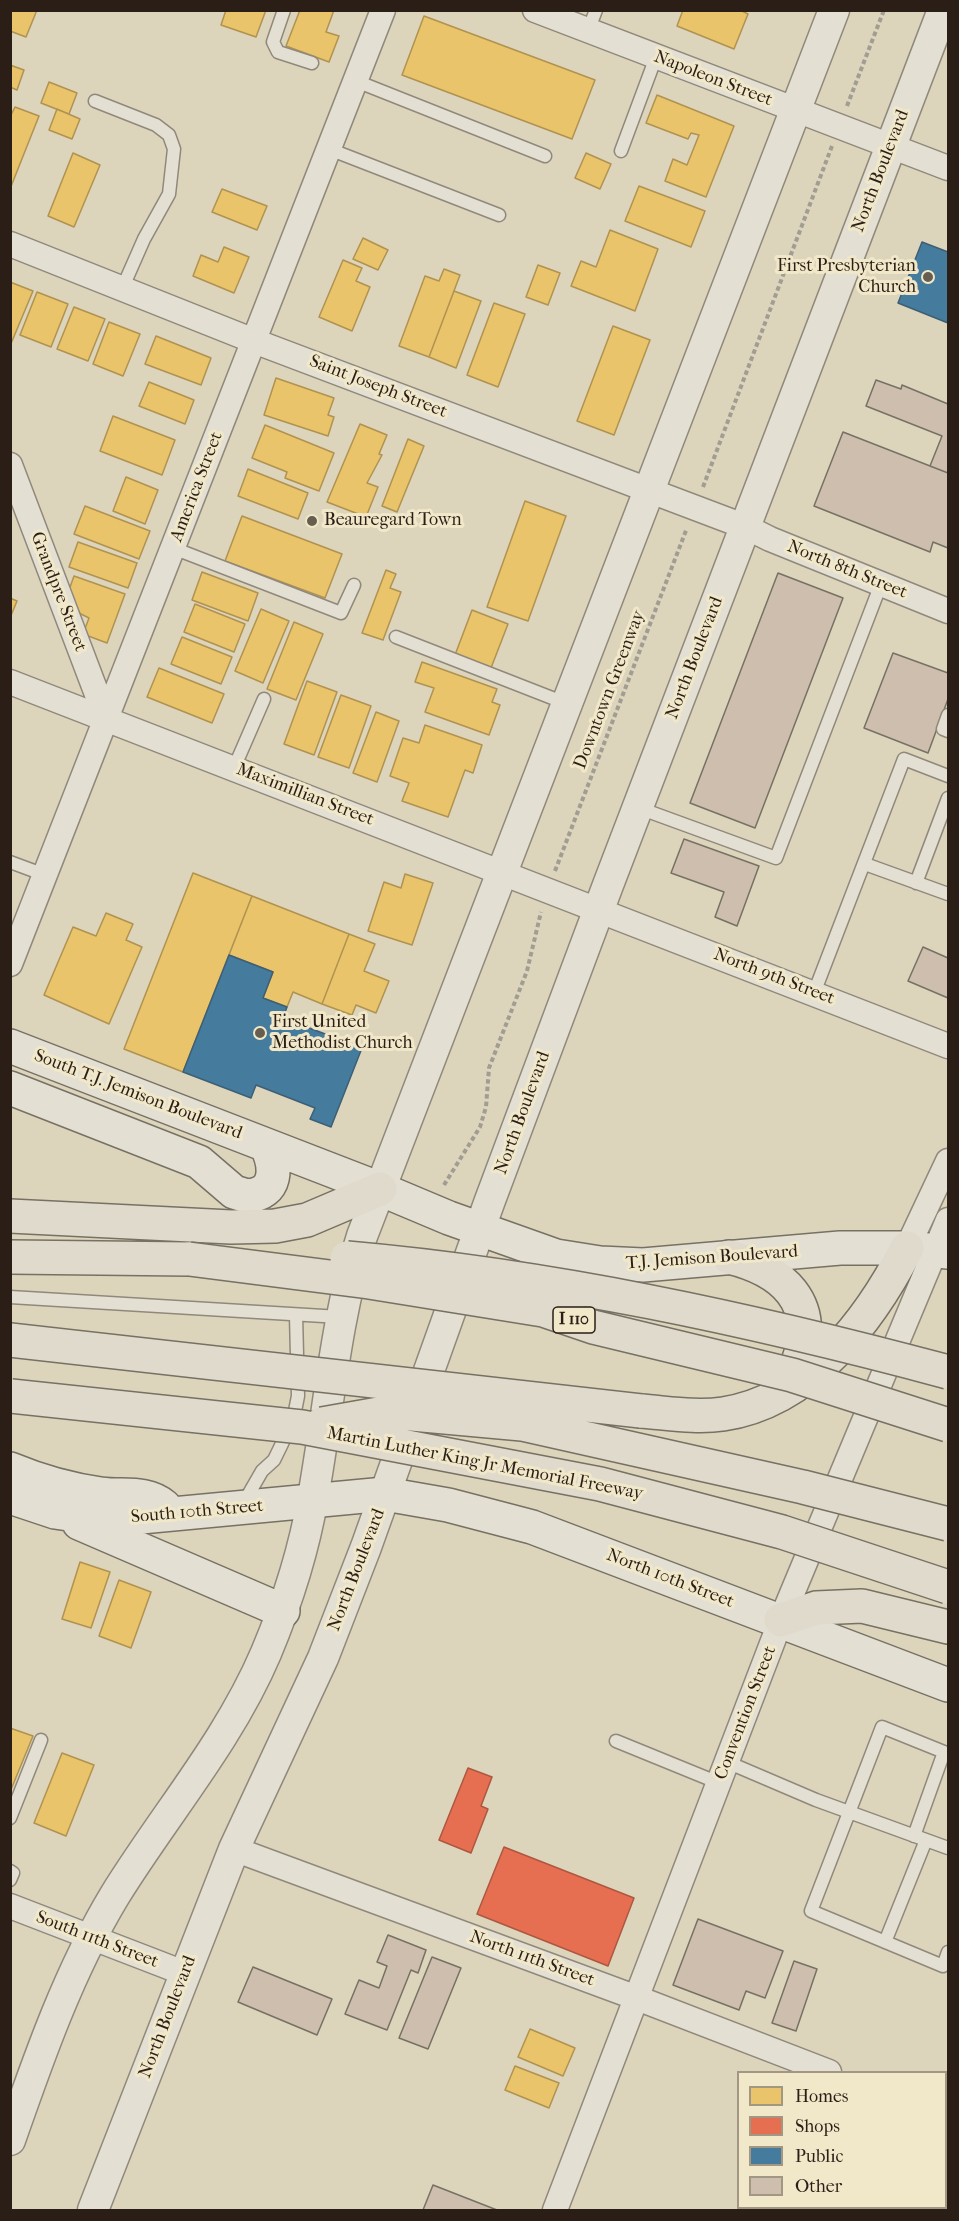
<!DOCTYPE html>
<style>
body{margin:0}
#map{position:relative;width:959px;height:2221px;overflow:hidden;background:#dcd4bb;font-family:"IM FELL French Canon",serif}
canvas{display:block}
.frame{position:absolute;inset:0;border:12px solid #2a1e17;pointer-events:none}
.legend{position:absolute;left:737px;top:2071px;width:210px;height:138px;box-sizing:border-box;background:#f1e8ca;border:2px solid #a19782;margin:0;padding:8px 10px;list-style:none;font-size:18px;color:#2a1e17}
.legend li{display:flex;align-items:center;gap:12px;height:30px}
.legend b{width:30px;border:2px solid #a19782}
</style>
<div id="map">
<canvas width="959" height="2221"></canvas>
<div class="frame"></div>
<ul class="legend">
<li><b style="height:16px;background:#e9c46a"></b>Homes</li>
<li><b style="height:16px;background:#e76f51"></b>Shops</li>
<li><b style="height:16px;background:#457b9d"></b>Public</li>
<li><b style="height:16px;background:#cebeae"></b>Other</li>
</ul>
</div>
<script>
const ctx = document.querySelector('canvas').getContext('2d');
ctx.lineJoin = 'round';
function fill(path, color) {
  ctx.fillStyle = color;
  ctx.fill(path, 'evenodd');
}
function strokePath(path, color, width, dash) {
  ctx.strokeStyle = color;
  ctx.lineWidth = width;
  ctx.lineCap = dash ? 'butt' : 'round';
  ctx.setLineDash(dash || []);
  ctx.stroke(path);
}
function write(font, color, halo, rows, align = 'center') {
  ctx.font = font + ' "IM FELL French Canon",serif';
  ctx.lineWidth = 6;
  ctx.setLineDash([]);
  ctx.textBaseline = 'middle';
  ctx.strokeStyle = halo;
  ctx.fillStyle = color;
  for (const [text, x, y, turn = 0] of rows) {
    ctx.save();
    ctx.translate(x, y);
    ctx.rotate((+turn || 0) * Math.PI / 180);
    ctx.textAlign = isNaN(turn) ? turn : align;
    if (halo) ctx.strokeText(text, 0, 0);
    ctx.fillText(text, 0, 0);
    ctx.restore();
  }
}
const homes = new Path2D(`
 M 10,10 L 37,10 L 26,37 L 10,31 Z
 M 226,10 L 266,10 L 256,37 L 221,25 Z
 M 300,10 L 334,10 L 326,32 L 339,36 L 329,62 L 286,46 Z
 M 683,10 L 740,10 L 748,14 L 734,49 L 677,26 Z
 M 424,16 L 595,80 L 572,139 L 402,75 Z
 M 10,65 L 24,70 L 17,90 L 10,87 Z
 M 49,82 L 77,93 L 69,114 L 41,103 Z
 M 657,95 L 734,126 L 706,197 L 665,181 L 673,159 L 687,165 L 699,135 L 691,133 L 688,139 L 646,123 Z
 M 15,107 L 39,116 L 10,189 L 10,117 Z
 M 57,109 L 80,119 L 72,139 L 49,130 Z
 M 73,153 L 100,165 L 74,227 L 48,216 Z
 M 586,153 L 611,164 L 600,189 L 575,178 Z
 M 639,186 L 705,211 L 691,247 L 625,221 Z
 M 222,189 L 267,206 L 257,230 L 212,212 Z
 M 610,230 L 658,249 L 635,311 L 571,286 L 581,261 L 596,267 Z
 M 363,238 L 388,250 L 378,270 L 353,259 Z
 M 224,247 L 249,257 L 234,293 L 193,276 L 201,255 L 218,262 Z
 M 343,260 L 362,268 L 356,281 L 370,287 L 352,331 L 319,317 Z
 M 538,265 L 560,273 L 548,305 L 526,297 Z
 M 444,269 L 460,275 L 429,357 L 399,346 L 425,276 L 439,281 Z
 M 10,282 L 33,291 L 10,346 Z
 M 454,291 L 481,301 L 456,368 L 429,357 Z
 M 37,292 L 68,304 L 51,347 L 20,335 Z
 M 494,303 L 525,314 L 498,387 L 467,375 Z
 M 74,307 L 105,319 L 88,361 L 57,349 Z
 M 109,322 L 140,334 L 123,376 L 93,364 Z
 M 613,326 L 650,340 L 614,435 L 577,421 Z
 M 156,336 L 211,358 L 201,385 L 145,364 Z
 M 276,378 L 334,398 L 328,415 L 334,417 L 328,436 L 264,415 Z
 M 149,382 L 194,400 L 185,424 L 139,406 Z
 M 113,416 L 175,440 L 162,475 L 100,451 Z
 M 360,424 L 387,435 L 379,454 L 382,455 L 367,483 L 378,487 L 366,517 L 327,502 Z
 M 265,425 L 334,453 L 319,491 L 285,478 L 287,472 L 252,458 Z
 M 408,439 L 424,446 L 397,512 L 382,506 Z
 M 248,469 L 308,493 L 298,519 L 238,496 Z
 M 126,477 L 158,490 L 145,524 L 113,511 Z
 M 525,501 L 566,516 L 528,621 L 487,607 Z
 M 85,506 L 150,531 L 139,559 L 74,534 Z
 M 242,516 L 342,554 L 325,598 L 225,561 Z
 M 78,542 L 137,563 L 128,588 L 69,567 Z
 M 386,570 L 396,574 L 390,588 L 401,592 L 383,640 L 362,633 Z
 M 202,572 L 258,593 L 248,621 L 192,600 Z
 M 74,576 L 125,594 L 107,643 L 83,634 L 89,618 L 75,611 L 69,590 Z
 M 10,598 L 17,601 L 10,618 Z
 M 195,604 L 245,624 L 234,652 L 184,632 Z
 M 261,609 L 289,621 L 263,683 L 235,671 Z
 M 472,610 L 508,624 L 491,668 L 455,655 Z
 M 294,622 L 323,634 L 296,700 L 267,689 Z
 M 182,637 L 232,657 L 221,684 L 171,664 Z
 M 422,662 L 497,689 L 492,702 L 500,705 L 489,735 L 425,712 L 434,688 L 415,682 Z
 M 159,668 L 224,694 L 212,723 L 147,697 Z
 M 307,681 L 337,692 L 314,755 L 284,744 Z
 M 341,695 L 371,706 L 349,768 L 318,757 Z
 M 376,712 L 399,721 L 377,782 L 353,773 Z
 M 425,725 L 482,745 L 473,773 L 465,770 L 448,817 L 402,801 L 409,783 L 390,776 L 403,738 L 419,743 Z
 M 193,873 L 252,896 L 183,1072 L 124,1049 Z
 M 405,874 L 433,883 L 412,945 L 368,931 L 384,882 L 401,888 Z
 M 252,896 L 349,934 L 322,1004 L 293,992 L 287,1007 L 263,998 L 273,972 L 229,955 Z
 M 106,913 L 133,924 L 126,940 L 142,947 L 109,1024 L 44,995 L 73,927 L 96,936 Z
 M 349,934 L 375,944 L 364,971 L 389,981 L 376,1013 L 356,1005 L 352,1015 L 322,1004 Z
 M 80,1562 L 110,1572 L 91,1628 L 62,1619 Z
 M 119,1580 L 151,1592 L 131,1648 L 99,1636 Z
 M 10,1728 L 33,1736 L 10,1792 Z
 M 62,1753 L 94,1765 L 66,1836 L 34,1823 Z
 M 530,2029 L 575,2048 L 563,2076 L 518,2057 Z
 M 515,2066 L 559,2083 L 549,2108 L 505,2090 Z`);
fill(homes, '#e9c46a');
strokePath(homes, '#b09251', 1.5);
const shops = new Path2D(`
 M 468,1768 L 492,1777 L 481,1806 L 488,1809 L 471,1853 L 439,1840 Z
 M 504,1847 L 634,1898 L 608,1966 L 477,1914 Z`);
fill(shops, '#e76f51');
strokePath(shops, '#ae5740', 1.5);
const public = new Path2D(`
 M 922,242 L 948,252 L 948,323 L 898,303 Z
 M 229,955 L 273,972 L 263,998 L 287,1007 L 283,1018 L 362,1048 L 331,1127 L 310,1119 L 315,1108 L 256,1085 L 251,1098 L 183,1072 Z`);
fill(public, '#457b9d');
strokePath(public, '#3d5f75', 1.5);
const building = new Path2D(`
 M 876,380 L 901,389 L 902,385 L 948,404 L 948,473 L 930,466 L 942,436 L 866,406 Z
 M 843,432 L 948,473 L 948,548 L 933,542 L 930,552 L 814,506 Z
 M 778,573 L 843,598 L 755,828 L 690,803 Z
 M 893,653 L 948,673 L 948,699 L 928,753 L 864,728 Z
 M 684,839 L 759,866 L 737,926 L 715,917 L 724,892 L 671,873 Z
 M 923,947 L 948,958 L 948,998 L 908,981 Z
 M 698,1919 L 783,1951 L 765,1998 L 746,1991 L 739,2010 L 673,1985 Z
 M 388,1935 L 426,1950 L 418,1973 L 411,1970 L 387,2030 L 345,2014 L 359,1980 L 379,1988 L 387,1966 L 377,1962 Z
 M 432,1957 L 461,1968 L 428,2049 L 399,2038 Z
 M 794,1961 L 817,1969 L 796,2031 L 772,2023 Z
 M 253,1967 L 332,1999 L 317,2035 L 238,2002 Z
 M 433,2185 L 497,2210 L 423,2210 Z`);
fill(building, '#cebeae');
strokePath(building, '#777164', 1.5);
const service = new Path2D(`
 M 284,10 L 273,42 L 278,52 L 312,63
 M 588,31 L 596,10
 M 356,81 L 545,156
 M 95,101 L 156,125 L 169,135 L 174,149 L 169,194 L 144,239 L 122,289
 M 329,149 L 499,215
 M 621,151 L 656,57
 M 173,548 L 341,613 L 354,585
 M 396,637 L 565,703
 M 948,715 L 943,729 L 948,731
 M 234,768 L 264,699
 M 639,808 L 776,858 L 881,584
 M 10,862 L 45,875
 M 865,864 L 948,894
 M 916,883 L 948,798
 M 814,993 L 904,759 L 948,776
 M 10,1297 L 340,1317
 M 243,1504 L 262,1471 L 274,1460 L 293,1421 L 298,1396 L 296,1315
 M 616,1741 L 719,1783
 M 727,1762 L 816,1800 L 948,1848
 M 10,1818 L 41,1740
 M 914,1836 L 944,1752 L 882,1727 L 811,1911 L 943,1966 L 948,1952
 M 10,1871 L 13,1873 L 10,1880
 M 885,1942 L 926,1840`);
const minor = new Path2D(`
 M 535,10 L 948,168
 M 10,244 L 254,341 L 746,527 L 770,539 L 948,611
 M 10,465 L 106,718
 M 10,682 L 948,1046
 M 10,964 L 383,10
 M 907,1248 L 948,1161
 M 234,1849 L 637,1998 L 829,2072
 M 10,1906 L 184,1973
 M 946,2118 L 948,2119
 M 555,2210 L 781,1620 L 948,1220`);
const tertiary = new Path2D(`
 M 10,2140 C 39,2057 69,1971 115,1895 C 165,1814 228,1742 266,1653 C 287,1603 304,1550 313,1497 C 329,1409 335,1321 362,1236 L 834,10
 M 93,2210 L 234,1849 L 323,1658 L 366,1547 L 489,1203 L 608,885 L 943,10`);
const secondary = new Path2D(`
 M 10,1046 L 380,1189 L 449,1218 L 556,1256 L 600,1263 L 643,1265 L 840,1248 L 907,1248 L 948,1252
 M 10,1088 L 199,1162 L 234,1192 L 247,1196 C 278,1194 277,1167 266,1145
 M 10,1469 C 39,1481 70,1490 101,1494 C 124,1497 146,1491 164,1506
 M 10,1497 L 55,1512 L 109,1520 L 385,1494 L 448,1505 L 532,1527 L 948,1685
 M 79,1523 L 283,1611`);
const motorway = new Path2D(`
 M 10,1216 L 231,1227 L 275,1226 L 307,1220 L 380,1189
 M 10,1257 L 189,1259
 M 729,1257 C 782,1270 820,1302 798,1362
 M 641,1411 C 668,1413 696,1418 723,1414 C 810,1401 870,1320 907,1248
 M 781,1620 L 816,1608 L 862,1606 L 948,1627`);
strokePath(service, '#90897b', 15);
strokePath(minor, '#90897b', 27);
strokePath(tertiary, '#90897b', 33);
strokePath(secondary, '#777164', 36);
strokePath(motorway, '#777164', 36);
strokePath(new Path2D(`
 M 847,106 L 884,10
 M 703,487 L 832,146
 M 555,871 L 687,528
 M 444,1185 L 480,1127 L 486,1107 L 489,1068 L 527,971 L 541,912`), '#a19d93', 4, [4.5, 3]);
strokePath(service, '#e3dfd3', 12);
strokePath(minor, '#e3dfd3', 24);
strokePath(tertiary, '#e3dfd3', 30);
strokePath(secondary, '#e3dfd3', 33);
strokePath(motorway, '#dfdacb', 33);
const motorwayBridge = new Path2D(`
 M 347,1258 C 552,1276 750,1319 948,1372
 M 189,1259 L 369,1282 L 543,1310 L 593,1327 L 792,1375 L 948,1425
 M 10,1340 L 641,1411
 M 11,1396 L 302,1427 L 600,1484 L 782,1532 L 948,1587
 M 322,1424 L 390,1412 L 522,1424 L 803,1487 L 948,1524`);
strokePath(motorwayBridge, '#777164', 36, []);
strokePath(motorwayBridge, '#dfdacb', 33);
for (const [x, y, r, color] of [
 [928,277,6,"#685e50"],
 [312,521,6,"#685e50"],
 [260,1033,6,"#685e50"]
]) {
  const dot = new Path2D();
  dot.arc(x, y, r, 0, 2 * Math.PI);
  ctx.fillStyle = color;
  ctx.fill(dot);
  strokePath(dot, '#f1e8ca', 2);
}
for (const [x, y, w] of [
 [574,1320,42]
]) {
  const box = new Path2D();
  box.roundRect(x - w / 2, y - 13, w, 26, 4.5);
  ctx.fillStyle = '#f1e8ca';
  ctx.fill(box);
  strokePath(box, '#2a1e17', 1.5);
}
write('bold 16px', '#2a1e17', null, [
 ["I 110",574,1320]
]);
write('18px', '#2a1e17', '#f1e8ca', [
 ["Napoleon Street",713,79,21],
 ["North Boulevard",881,171,-69],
 ["Saint Joseph Street",378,387,21],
 ["America Street",197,487,-69],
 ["North 8th Street",847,570,22],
 ["Grandpre Street",58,592,69],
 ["North Boulevard",695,658,-69],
 ["Downtown Greenway",610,690,-69],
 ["Maximillian Street",305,795,21],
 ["North 9th Street",774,977,21],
 ["South T.J. Jemison Boulevard",138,1095,21],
 ["North Boulevard",523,1113,-70],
 ["T.J. Jemison Boulevard",712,1258,-4],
 ["Martin Luther King Jr Memorial Freeway",485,1464,11],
 ["South 10th Street",197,1512,-5],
 ["North Boulevard",357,1570,-69],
 ["North 10th Street",670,1579,21],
 ["Convention Street",746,1713,-69],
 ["South 11th Street",97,1940,21],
 ["North 11th Street",532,1959,20],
 ["North Boulevard",168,2017,-69]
]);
write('18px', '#2a1e17', '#f1e8ca', [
 ["First Presbyterian",916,267,"right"],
 ["Church",916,288,"right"],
 ["Beauregard Town",324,521],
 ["First United",272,1023],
 ["Methodist Church",272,1044]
], 'left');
</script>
